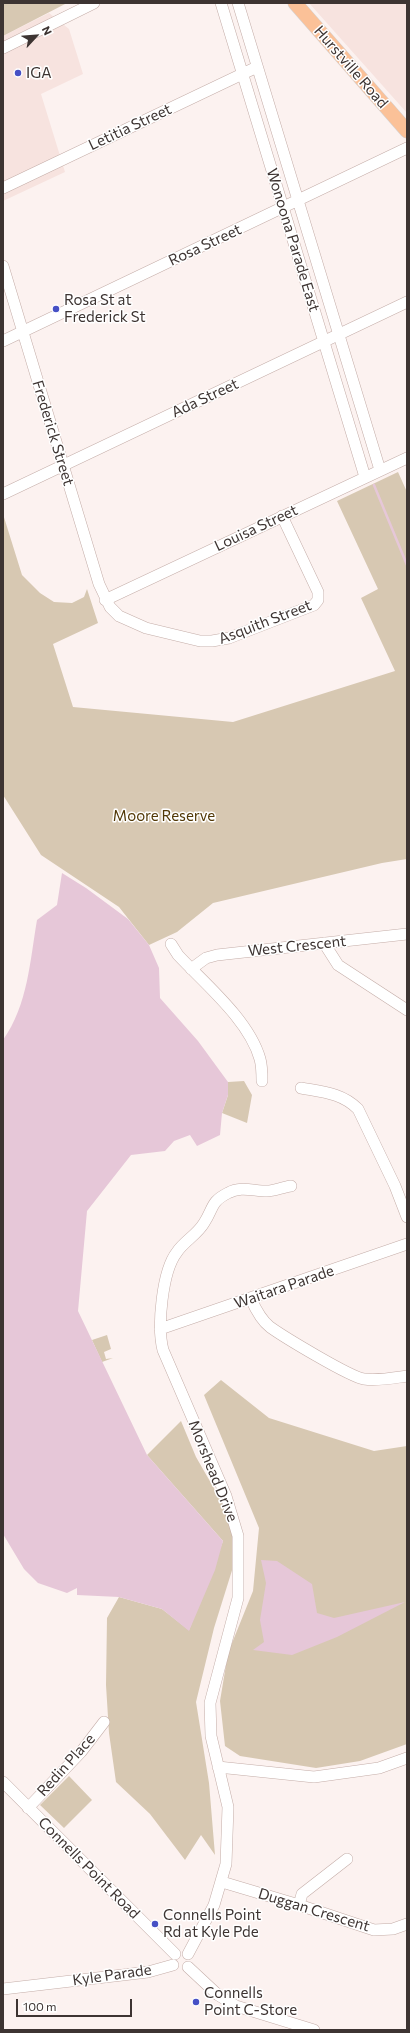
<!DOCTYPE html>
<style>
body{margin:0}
#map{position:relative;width:410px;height:2033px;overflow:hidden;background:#fcf2f0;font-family:Commissioner,sans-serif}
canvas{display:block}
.frame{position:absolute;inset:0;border:4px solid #3d3432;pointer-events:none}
.north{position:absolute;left:16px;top:16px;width:40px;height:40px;-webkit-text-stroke:3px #fff;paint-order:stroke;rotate:64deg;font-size:11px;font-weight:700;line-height:16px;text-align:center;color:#3d3432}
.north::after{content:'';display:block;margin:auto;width:14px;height:18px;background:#3d3432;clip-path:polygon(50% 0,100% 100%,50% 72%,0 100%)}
.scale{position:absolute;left:16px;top:1999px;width:116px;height:18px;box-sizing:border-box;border:2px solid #3d3432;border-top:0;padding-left:5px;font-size:12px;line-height:14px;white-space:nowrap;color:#3d3432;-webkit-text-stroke:3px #fff;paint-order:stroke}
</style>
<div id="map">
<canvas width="410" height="2033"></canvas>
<div class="frame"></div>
<div class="north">N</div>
<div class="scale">100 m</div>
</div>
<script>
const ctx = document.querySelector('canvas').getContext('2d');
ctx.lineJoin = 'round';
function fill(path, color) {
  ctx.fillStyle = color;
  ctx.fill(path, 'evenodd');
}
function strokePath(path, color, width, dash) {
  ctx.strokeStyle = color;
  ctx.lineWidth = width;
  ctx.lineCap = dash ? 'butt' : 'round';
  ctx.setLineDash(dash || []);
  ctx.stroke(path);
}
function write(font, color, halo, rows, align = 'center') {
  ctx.font = font + ' Commissioner,sans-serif';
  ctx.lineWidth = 3;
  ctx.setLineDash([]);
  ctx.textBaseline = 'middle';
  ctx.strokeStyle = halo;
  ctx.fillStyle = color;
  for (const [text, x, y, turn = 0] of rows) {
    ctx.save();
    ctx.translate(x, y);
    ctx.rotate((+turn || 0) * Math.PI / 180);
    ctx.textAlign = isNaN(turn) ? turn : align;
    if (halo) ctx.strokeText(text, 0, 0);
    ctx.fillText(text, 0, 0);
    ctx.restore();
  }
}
fill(new Path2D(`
 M 309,3 L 407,3 L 407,113 Z
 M 49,13 L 69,29 L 83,74 L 41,94 L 65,172 L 3,201 L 3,36 Z`), '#f7e3df');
fill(new Path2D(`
 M 3,3 L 67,3 L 3,36 Z
 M 398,472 L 407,492 L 407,859 L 382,863 L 213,903 L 177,932 L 149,945 L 119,907 L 41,855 L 3,795 L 3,514 L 22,575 L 40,593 L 54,602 L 72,603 L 84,597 L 87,589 L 98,623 L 53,644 L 73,707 L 233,722 L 395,671 L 361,598 L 378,589 L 337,501 Z
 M 244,1081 L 252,1095 L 247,1123 L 222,1113 L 228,1095 L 228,1082 Z
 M 107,1335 L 111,1349 L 104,1352 L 106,1359 L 113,1358 L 102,1362 L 92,1340 Z
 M 221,1380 L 269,1418 L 374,1451 L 407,1446 L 407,1744 L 360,1761 L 316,1768 L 240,1756 L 225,1746 L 220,1701 L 228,1653 L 253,1591 L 259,1528 L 204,1395 Z
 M 181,1421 L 196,1457 L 223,1504 L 235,1539 L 234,1564 L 214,1628 L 196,1702 L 209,1783 L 215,1855 L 201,1835 L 185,1860 L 150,1814 L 116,1782 L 109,1733 L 106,1685 L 107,1618 L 119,1597 L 162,1609 L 189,1630 L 223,1541 L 147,1455 Z
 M 69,1776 L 92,1800 L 64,1828 L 40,1805 Z`), '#d7c8b2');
fill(new Path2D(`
 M 62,873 L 86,888 L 128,919 L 149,945 L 159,968 L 160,998 L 198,1041 L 228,1082 L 228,1095 L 222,1113 L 220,1135 L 197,1146 L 190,1135 L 174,1141 L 165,1151 L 131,1155 L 87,1211 L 78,1311 L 147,1455 L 223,1541 L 215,1570 L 189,1631 L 162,1609 L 119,1597 L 77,1595 L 77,1588 L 67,1593 L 38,1583 L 24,1569 L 3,1534 L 3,1040 C 28,1005 30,960 37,920 L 57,905 Z
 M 261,1560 L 277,1561 L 312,1584 L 317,1613 L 334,1618 L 405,1602 L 337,1637 L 292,1655 L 253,1650 L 264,1642 L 260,1620 L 266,1583 Z`), '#e6c7d8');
strokePath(new Path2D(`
 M 374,485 L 407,565`), '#e6c7d8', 2.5);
const minor = new Path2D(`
 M 221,3 L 365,477
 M 238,3 L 380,470
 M 3,48 L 94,3
 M 3,188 L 257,67
 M 3,266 L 99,584 L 110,607 L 119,616 L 146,628 L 200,641 L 212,641 L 229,638 L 314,605 L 318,600 L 318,592 L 282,516
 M 3,341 L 407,148
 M 3,494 L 407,302
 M 105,600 L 407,458
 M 324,943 L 338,965 L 407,1010
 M 171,944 L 178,955 C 205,984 249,1020 260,1059 C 262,1066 262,1074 262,1081
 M 191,969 L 206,958 L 217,955 L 407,934
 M 301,1088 C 323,1092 342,1093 358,1109 L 395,1186 L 407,1217
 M 251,1299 C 255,1308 261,1320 270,1327 C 284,1337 350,1377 364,1379 C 378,1381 393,1378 407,1376
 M 160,1329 L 407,1244
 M 218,1767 L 314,1777 L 379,1768 L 407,1758
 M 3,1782 L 175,1954
 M 28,1808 L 81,1752 L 104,1722
 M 222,1882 L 299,1905 L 374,1930 L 393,1929 L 407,1924
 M 299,1905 L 302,1894 L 347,1859
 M 188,1954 L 214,1905 L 226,1864 L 228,1807 L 211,1736 L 210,1703 L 238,1598 L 238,1536 L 226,1496 L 163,1350 C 157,1327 162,1271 177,1252 C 184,1241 197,1235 204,1223 C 214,1208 210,1202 228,1193 C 241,1186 253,1191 267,1191 C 274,1191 283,1187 291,1186
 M 188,1967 L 218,1995 L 236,2006 L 314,2030
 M 3,1989 L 148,1972 L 173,1965`);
const major = new Path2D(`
 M 295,3 L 407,131`);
strokePath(minor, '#c4ada8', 12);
strokePath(major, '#d4d2d2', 15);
strokePath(minor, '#fff', 11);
strokePath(major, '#fbc198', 14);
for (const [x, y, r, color] of [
 [18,73,4,"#4650c5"],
 [56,309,4,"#4650c5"],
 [155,1924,4,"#4650c5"],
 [196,2002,4,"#4650c5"]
]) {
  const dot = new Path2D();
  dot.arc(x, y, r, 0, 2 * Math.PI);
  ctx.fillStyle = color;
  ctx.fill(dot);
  strokePath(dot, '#fff', 1.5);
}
write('15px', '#3d3432', '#fff', [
 ["Hurstville Road",351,67,49],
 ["Letitia Street",130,127,-25],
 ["Wonoona Parade East",293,240,73],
 ["Rosa Street",205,245,-25],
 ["Ada Street",205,398,-25],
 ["Frederick Street",53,433,73],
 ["Louisa Street",256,528,-25],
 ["Asquith Street",265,622,-21],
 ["West Crescent",297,946,-6],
 ["Waitara Parade",284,1287,-19],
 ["Morshead Drive",213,1471,68],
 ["Redin Place",66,1765,-48],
 ["Connells Point Road",89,1868,45],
 ["Duggan Crescent",314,1910,17],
 ["Kyle Parade",112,1975,-8]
]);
write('15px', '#3d3432', '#fff', [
 ["IGA",26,73],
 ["Rosa St at",64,300],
 ["Frederick St",64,317],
 ["Connells Point",163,1915],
 ["Rd at Kyle Pde",163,1932],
 ["Connells",204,1993],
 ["Point C-Store",204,2010]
], 'left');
write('15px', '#523806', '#fff', [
 ["Moore Reserve",164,816]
]);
</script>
